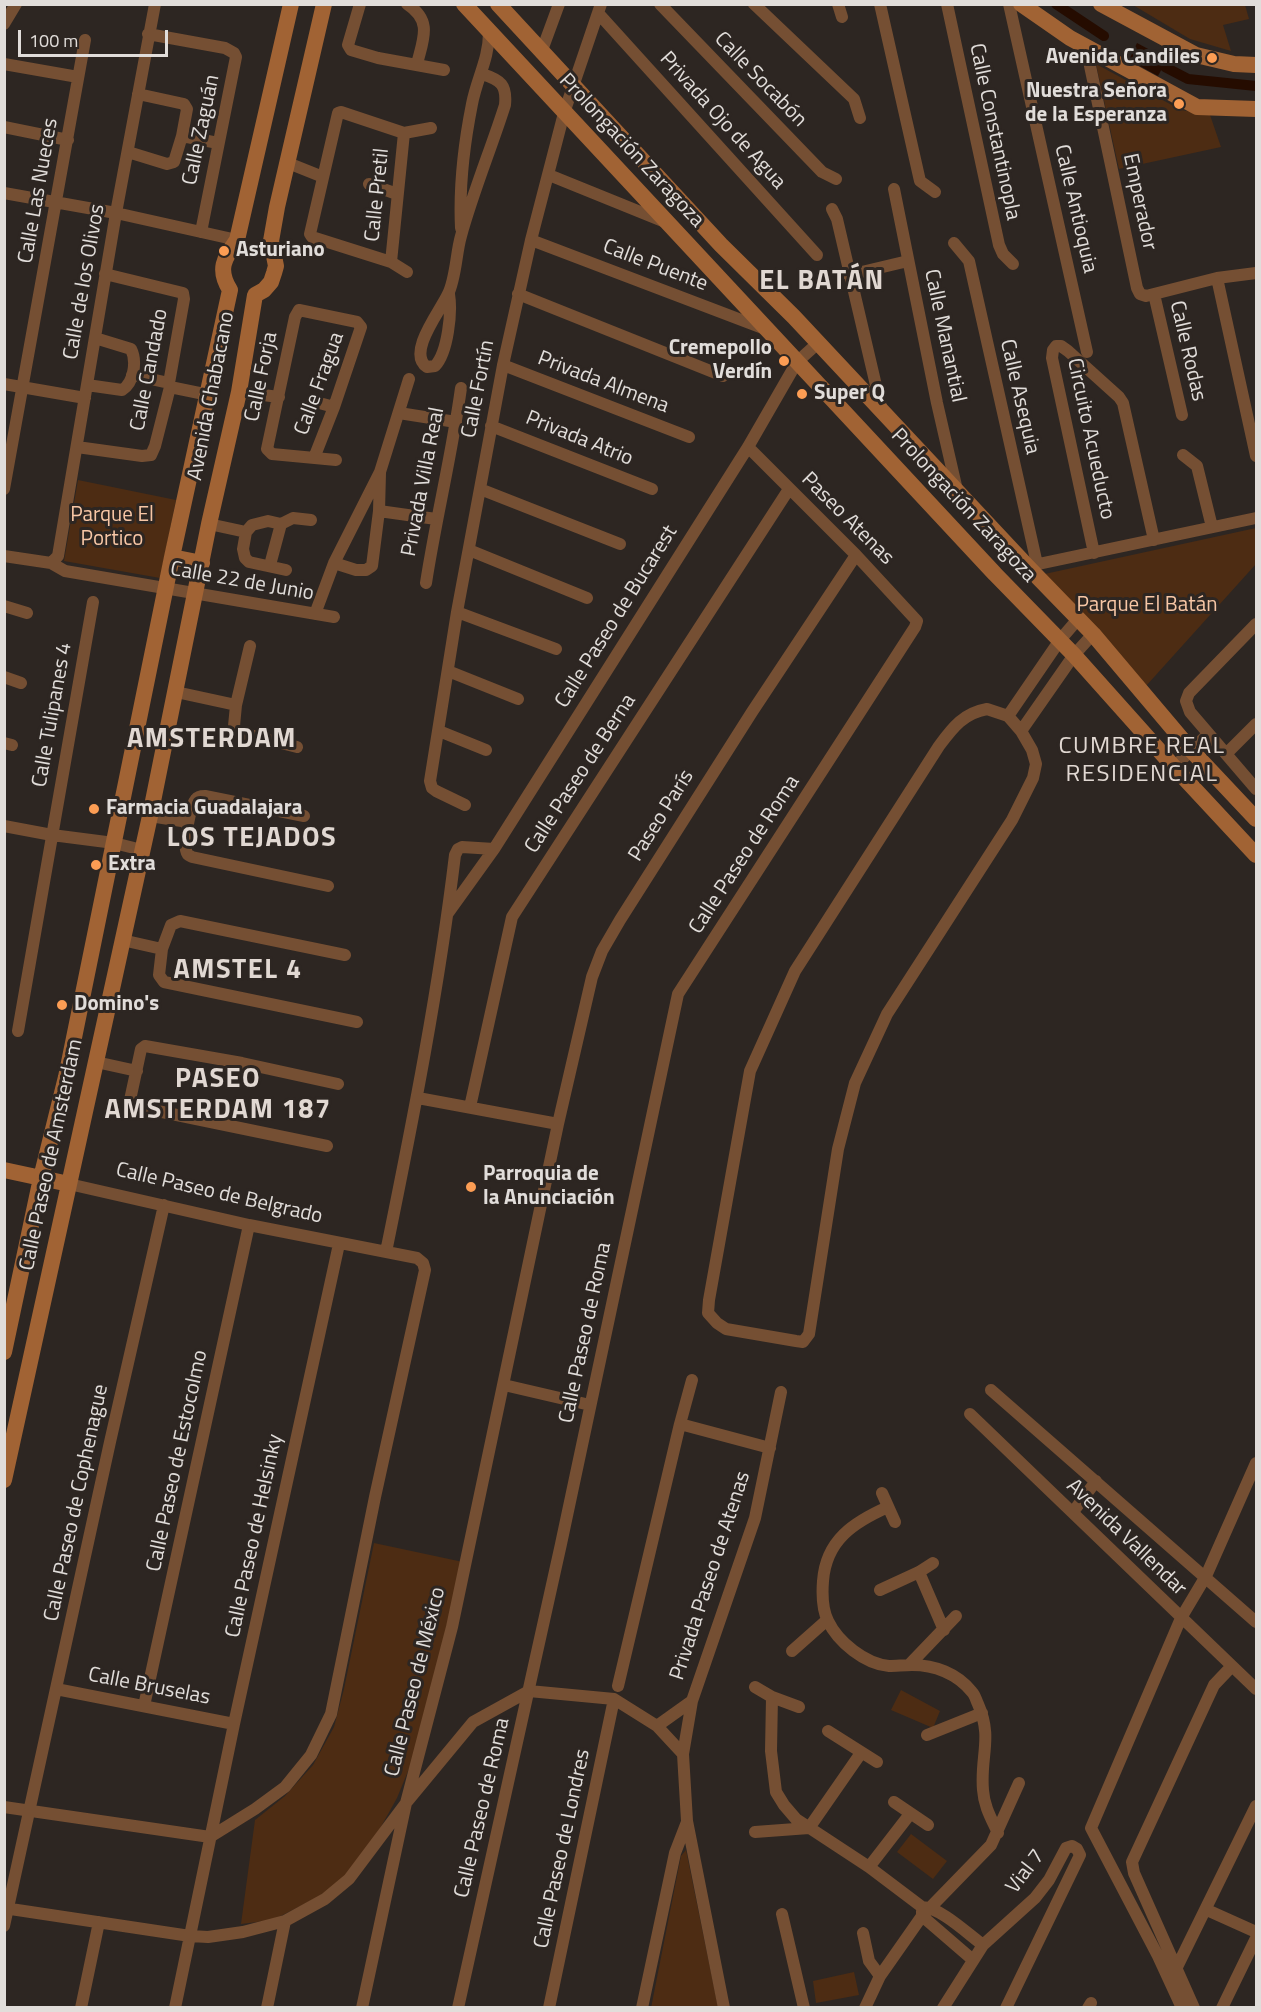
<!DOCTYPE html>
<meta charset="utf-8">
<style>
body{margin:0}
#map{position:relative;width:1261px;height:2012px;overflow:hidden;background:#2d2622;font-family:"Titillium Web",sans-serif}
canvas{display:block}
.frame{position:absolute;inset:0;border:6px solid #e1ddda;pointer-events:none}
.scale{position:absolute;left:18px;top:30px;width:150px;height:27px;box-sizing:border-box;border:3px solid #e1ddda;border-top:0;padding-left:8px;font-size:18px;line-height:21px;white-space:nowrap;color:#e1ddda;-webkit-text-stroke:4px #2d2622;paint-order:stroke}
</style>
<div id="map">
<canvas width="1261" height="2012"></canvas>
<div class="frame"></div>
<div class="scale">100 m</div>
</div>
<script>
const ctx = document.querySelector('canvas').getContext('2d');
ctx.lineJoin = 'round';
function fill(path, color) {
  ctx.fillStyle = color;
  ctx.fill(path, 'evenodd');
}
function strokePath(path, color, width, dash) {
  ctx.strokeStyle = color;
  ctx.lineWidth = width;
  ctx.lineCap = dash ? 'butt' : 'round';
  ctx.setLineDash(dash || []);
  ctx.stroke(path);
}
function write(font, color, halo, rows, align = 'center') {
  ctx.font = font + ' "Titillium Web",sans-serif';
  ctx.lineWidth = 6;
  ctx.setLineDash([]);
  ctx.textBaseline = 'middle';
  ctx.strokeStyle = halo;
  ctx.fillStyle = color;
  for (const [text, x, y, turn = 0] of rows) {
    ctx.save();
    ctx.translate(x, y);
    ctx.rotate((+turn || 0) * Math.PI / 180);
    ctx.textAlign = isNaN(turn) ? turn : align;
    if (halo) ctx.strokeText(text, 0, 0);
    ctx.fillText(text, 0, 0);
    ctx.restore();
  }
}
fill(new Path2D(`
 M 1133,5 L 1245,5 L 1249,19 L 1223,25 L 1231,51 L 1190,39 Z
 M 1096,64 L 1181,110 L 1210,115 L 1221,147 L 1119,169 Z
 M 78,480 L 176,500 L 160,578 L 64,561 Z
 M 1256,528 L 1256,564 L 1146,686 L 1040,575 Z
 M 374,1543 L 463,1562 L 413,1759 L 397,1798 L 373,1841 L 339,1883 L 316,1898 L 273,1920 L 241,1924 L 255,1820 L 285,1796 L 313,1765 L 334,1727 L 344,1689 Z
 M 901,1690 L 940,1711 L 933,1728 L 891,1710 Z
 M 911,1834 L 947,1861 L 933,1879 L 897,1852 Z
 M 686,1850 L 718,2007 L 651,2008 L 681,1856 Z
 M 854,1972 L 859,1995 L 816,2003 L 813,1981 Z`), '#4d2c13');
fill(new Path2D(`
 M 1137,43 L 1167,59 L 1158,76 L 1129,60 Z`), '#250c00');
strokePath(new Path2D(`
 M 1056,4 L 1104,36
 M 1165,67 L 1188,79 L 1256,86`), '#250c00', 10);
strokePath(new Path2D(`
 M 360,4 L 348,45 L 351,50 L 378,58 L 444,70
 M 407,4 C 433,21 423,39 417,64
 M 660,4 L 822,172 L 836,179
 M 754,4 L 854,99 L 860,118
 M 838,4 L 842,17
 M 880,4 L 920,181 L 935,192
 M 947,4 L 999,245 L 1003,254 L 1013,264
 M 1009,4 L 1087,352
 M 598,13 L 817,255
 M 4,24 L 16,4
 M 148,34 L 225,48 L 234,53 L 236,57 L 201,232
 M 1086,47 L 1137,288 L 1140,294 L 1146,296 L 1217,278 L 1256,273
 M 541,53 L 559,4
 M 4,64 L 78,77
 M 4,127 L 68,140
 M 182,136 L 218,143
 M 128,152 L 167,164 L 174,162 L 182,136 L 187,109 L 184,104 L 138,94
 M 288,163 L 323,177
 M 549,175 L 665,222
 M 369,184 L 397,194
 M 894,189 L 937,403 L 957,490
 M 4,193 L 116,213 L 237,240
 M 832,209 L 837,219 L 882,411
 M 461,228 C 459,187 464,144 472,104 C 477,78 489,59 489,32
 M 531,240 L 765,329
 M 954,243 L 969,261 L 1037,564
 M 391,262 L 404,133
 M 407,272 L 391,262 L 312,237 L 310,234 L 338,113 L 341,112 L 404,133 L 431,128
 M 849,275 L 908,261
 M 1217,278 L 1256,456
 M 449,294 C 452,312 448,352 435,366 L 427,367 C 406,353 441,310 448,294 C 456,278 456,253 461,236 C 473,192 491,149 505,105 C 507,85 501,80 482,74
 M 518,294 L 723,376
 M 1154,294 L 1182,415
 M 503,365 L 689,437
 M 132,375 L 169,383
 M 4,384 L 85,398
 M 87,385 L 122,390 C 134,383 137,361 131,349 L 95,338
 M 170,387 L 209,395
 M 239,392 L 279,397
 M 312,401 L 334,407
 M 399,413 L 456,422
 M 491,426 L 652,489
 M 77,447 L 142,456 L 151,455 L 155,446 L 170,387 L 169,383 L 184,299 L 183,293 L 105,274
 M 1183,455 L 1197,466 L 1212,527
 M 314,458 L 334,407 L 361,327 L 357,322 L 299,310 L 295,317 L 267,449 L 272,454 L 336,460
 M 4,489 L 85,40
 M 480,489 L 620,544
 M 379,511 L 436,519
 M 209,524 L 246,532
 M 469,550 L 587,598
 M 1094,553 L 1052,358 L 1053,350 L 1056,346 L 1061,346 L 1068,351 L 1119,397 L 1123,403 L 1154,540
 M 4,556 L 51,563 L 65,571 L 334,617
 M 51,563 L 58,556 L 116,213 L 155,4
 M 334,563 L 356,570 L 366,570 L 372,566 L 379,511 L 380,473
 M 270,565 L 281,524
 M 1029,566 L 1256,518
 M 286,570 L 249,562 L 245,558 L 243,549 L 246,532 L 252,525 L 268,521 L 281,524 L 293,518 L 311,520
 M 426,583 C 436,518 452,454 461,388
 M 4,606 L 27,613
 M 457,612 L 556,649
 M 315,614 L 334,563 L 380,472 L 409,379
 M 1256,624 L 1189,693 L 1186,701 L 1190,712 L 1256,789
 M 448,671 L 518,699
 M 4,677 L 21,683
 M 176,692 L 236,705 L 234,726 L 238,732 L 297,747
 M 236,705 L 250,646
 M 987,709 L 1008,716 L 1021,731 L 1032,750 L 1036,764 L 1033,778 L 1012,820 L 887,1014 L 855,1083 L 838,1149 L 809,1334 L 803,1342 L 796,1341 L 726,1329 L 717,1323 L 708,1313 L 709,1300 L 750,1071 L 795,971 L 939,746 C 953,727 964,713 987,709 Z
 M 1008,716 L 1060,640 L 1078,619
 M 439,731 L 486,750
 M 1021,731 L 1074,655 L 1093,634
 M 4,743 L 12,745
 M 1226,754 L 1256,724
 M 1174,767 L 1208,734
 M 465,805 L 436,791 L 432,788 L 430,781 L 457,612 L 503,365 L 531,240 L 564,113 L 601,4
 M 150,816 L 188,822
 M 304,816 L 205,796 C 202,796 198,796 196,799 C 190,806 184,841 186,850 C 187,855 188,855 192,857 L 328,886
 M 4,826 L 52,835 L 114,843 L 142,850
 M 448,913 L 494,849 L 748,447 L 797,362 L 818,343
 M 122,940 L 162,949
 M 345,955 L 180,921 L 171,925 L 162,949 L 159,975 L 164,982 L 357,1022
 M 18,1031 L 93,602
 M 96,1062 L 137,1071
 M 418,1098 L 558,1124
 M 470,1107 L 512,917 L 789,489
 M 327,1146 L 138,1107 L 133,1105 L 130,1100 L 141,1049 L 145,1046 L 242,1063 L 338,1084
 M 386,1252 C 413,1120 439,988 455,855 L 458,849 L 462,847 L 494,849
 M 504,1385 L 590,1405
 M 991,1390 L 1256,1622
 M 970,1414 L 1256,1689
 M 680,1424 L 770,1448
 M 882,1493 L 895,1522
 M 888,1507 C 854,1522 826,1540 823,1581 C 822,1594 822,1609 828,1621 C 838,1642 865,1664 889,1666 C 896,1666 904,1665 912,1665 C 934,1665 957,1673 972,1692 C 975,1695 976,1700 978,1704 C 993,1738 980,1756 983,1790 C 984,1806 991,1818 998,1833
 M 1073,1512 L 1096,1481
 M 919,1572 L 944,1630
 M 880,1590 L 919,1572 L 933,1563
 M 792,1651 L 827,1620
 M 909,1665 L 956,1616
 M 618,1686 L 680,1424 L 692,1380
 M 755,1687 L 772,1697 L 799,1707
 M 56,1689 L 234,1724
 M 772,1697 L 771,1751 L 776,1792 L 784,1805 L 796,1819 L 869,1867 L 922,1907 C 940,1907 968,1934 983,1945
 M 144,1706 L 249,1225
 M 657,1726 L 692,1701
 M 828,1731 L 877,1762
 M 927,1735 L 982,1713
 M 894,1802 L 928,1825
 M 4,1807 L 210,1837 L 255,1809 L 285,1787 L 311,1755 L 331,1714 L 375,1497 L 425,1270 L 423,1263 L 417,1258 L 249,1225 L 69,1184
 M 755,1832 L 809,1828 L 861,1753
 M 869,1867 L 910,1814
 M 4,1908 L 190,1936 L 208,1937 L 243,1932 L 285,1921 L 325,1899 L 349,1879 L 406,1803 L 452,1627 L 558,1124 L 592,977 L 602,951 L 620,920 L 752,712 L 856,555
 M 1207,1910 L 1256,1932
 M 922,1911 L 922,1916 L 973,1960
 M 782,1914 L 804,2008
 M 4,1926 L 110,1442 L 164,1205
 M 863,1933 L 869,1961 L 880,1976
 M 1176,1969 L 1256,1806
 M 81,2008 L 99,1922
 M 175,2008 L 234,1724 L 339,1244
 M 267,2008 L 285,1921
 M 362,2008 L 406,1803 L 473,1722 L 529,1691 L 614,1699 L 657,1726 L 683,1754
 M 458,2008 L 561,1544 L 678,994 L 915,627 L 917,621 L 856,555 L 748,447
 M 549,2008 L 614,1699
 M 642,2008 L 675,1853 L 687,1822
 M 724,2008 L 687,1821 L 683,1754 L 692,1701 L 755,1518 L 781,1392
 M 865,2008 L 880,1976 L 922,1916 L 991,1845 L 1019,1783
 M 943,2008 L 983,1945 L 1035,1898 L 1049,1880 L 1066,1848 L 1072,1846 L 1077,1849 L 1080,1855 L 1006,2008
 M 1088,2008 L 1091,2003
 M 1182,2008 L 1158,1956 L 1091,1828 L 1181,1618 L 1206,1576 L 1256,1463
 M 1194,2008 L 1134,1873 L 1132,1862 L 1214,1685 L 1232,1666
 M 1222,2008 L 1256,1938`), '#754f33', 12);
strokePath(new Path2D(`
 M 464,4 L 995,574 L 1074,655 L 1174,767 L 1256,855
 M 498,4 L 721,245 L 794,317 L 1027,566 L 1093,634 L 1191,750 L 1256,819
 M 1021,4 L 1070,38 L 1197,107 L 1256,109
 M 1101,4 L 1196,55 L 1234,64 L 1256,65
 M 172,557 L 202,563
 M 4,1170 L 69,1184
 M 4,1352 L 41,1178 L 66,1077 L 172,557 L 230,290 C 217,269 224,259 237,240 L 291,4
 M 4,1480 L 150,816 L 209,524 L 239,392 L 255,295 L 264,290 L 271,282 L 274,273 L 276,266 L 271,241 L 277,207 L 324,4`), '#a16334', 16);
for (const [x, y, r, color] of [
 [1212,58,6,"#fc9d54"],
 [1179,104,6,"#fc9d54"],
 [224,251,6,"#fc9d54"],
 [784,361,6,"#fc9d54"],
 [802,394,6,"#fc9d54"],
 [94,809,6,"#fc9d54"],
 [96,865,6,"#fc9d54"],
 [62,1005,6,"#fc9d54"],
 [471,1187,6,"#fc9d54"]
]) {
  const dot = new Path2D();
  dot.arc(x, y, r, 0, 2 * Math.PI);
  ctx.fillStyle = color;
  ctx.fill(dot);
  strokePath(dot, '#2d2622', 2);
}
write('bold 21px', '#e1ddda', '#2d2622', [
 ["Avenida Candiles",1200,58,"right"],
 ["Nuestra Señora",1167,92,"right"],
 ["de la Esperanza",1167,116,"right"],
 ["Asturiano",236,251],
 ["Cremepollo",772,349,"right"],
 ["Verdín",772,373,"right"],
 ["Super Q",814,394],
 ["Farmacia Guadalajara",106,809],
 ["Extra",108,865],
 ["Domino's",74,1005],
 ["Parroquia de",483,1175],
 ["la Anunciación",483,1199]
], 'left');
write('21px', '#e1ddda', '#2d2622', [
 ["Calle Socabón",760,80,46],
 ["Privada Ojo de Agua",722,121,48],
 ["Calle Zaguán",202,130,-78],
 ["Calle Constantinopla",994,132,78],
 ["Prolongación Zaragoza",631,151,47],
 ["Calle Las Nueces",39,191,-80],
 ["Calle Pretil",378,195,-84],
 ["Emperador",1139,202,78],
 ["Calle Antioquia",1075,209,77],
 ["Calle Puente",655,266,21],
 ["Calle de los Olivos",85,282,-80],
 ["Calle Manantial",944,336,78],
 ["Calle Rodas",1187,351,77],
 ["Calle Candado",150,370,-79],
 ["Calle Forja",262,377,-78],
 ["Privada Almena",603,383,21],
 ["Calle Fragua",320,384,-70],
 ["Calle Fortín",479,389,-79],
 ["Avenida Chabacano",212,396,-79],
 ["Calle Asequia",1019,397,77],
 ["Privada Atrio",579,439,22],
 ["Circuito Acueducto",1090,439,78],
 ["Privada Villa Real",424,482,-79],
 ["Prolongación Zaragoza",963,506,47],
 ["Paseo Atenas",847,519,45],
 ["Calle 22 de Junio",242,582,10],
 ["Calle Paseo de Bucarest",617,617,-58],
 ["Calle Tulipanes 4",53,715,-80],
 ["Calle Paseo de Berna",581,774,-57],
 ["Paseo París",662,816,-58],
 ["Calle Paseo de Roma",745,855,-57],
 ["Calle Paseo de Amsterdam",52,1155,-78],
 ["Calle Paseo de Belgrado",219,1194,13],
 ["Calle Paseo de Roma",586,1333,-78],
 ["Calle Paseo de Estocolmo",178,1461,-78],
 ["Calle Paseo de Cophenague",77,1503,-78],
 ["Calle Paseo de Helsinky",255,1536,-78],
 ["Avenida Vallendar",1126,1538,44],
 ["Privada Paseo de Atenas",711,1576,-72],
 ["Calle Paseo de México",416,1682,-76],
 ["Calle Bruselas",149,1687,11],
 ["Calle Paseo de Roma",483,1808,-77],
 ["Calle Paseo de Londres",563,1849,-78],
 ["Vial 7",1026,1872,-53]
]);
write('21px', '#f7c6a5', '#2d2622', [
 ["Parque El",112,516],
 ["Portico",112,540],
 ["Parque El Batán",1147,606]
]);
ctx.letterSpacing = '1.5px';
write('24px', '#e1d8d2', '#2d2622', [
 ["CUMBRE REAL",1142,747],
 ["RESIDENCIAL",1142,775]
]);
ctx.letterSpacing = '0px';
ctx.letterSpacing = '1.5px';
write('bold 27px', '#e1d8d2', '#2d2622', [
 ["EL BATÁN",822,282],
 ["AMSTERDAM",212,740],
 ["LOS TEJADOS",252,839],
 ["AMSTEL 4",238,971],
 ["PASEO",218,1080],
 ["AMSTERDAM 187",218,1111]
]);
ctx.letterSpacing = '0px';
</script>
